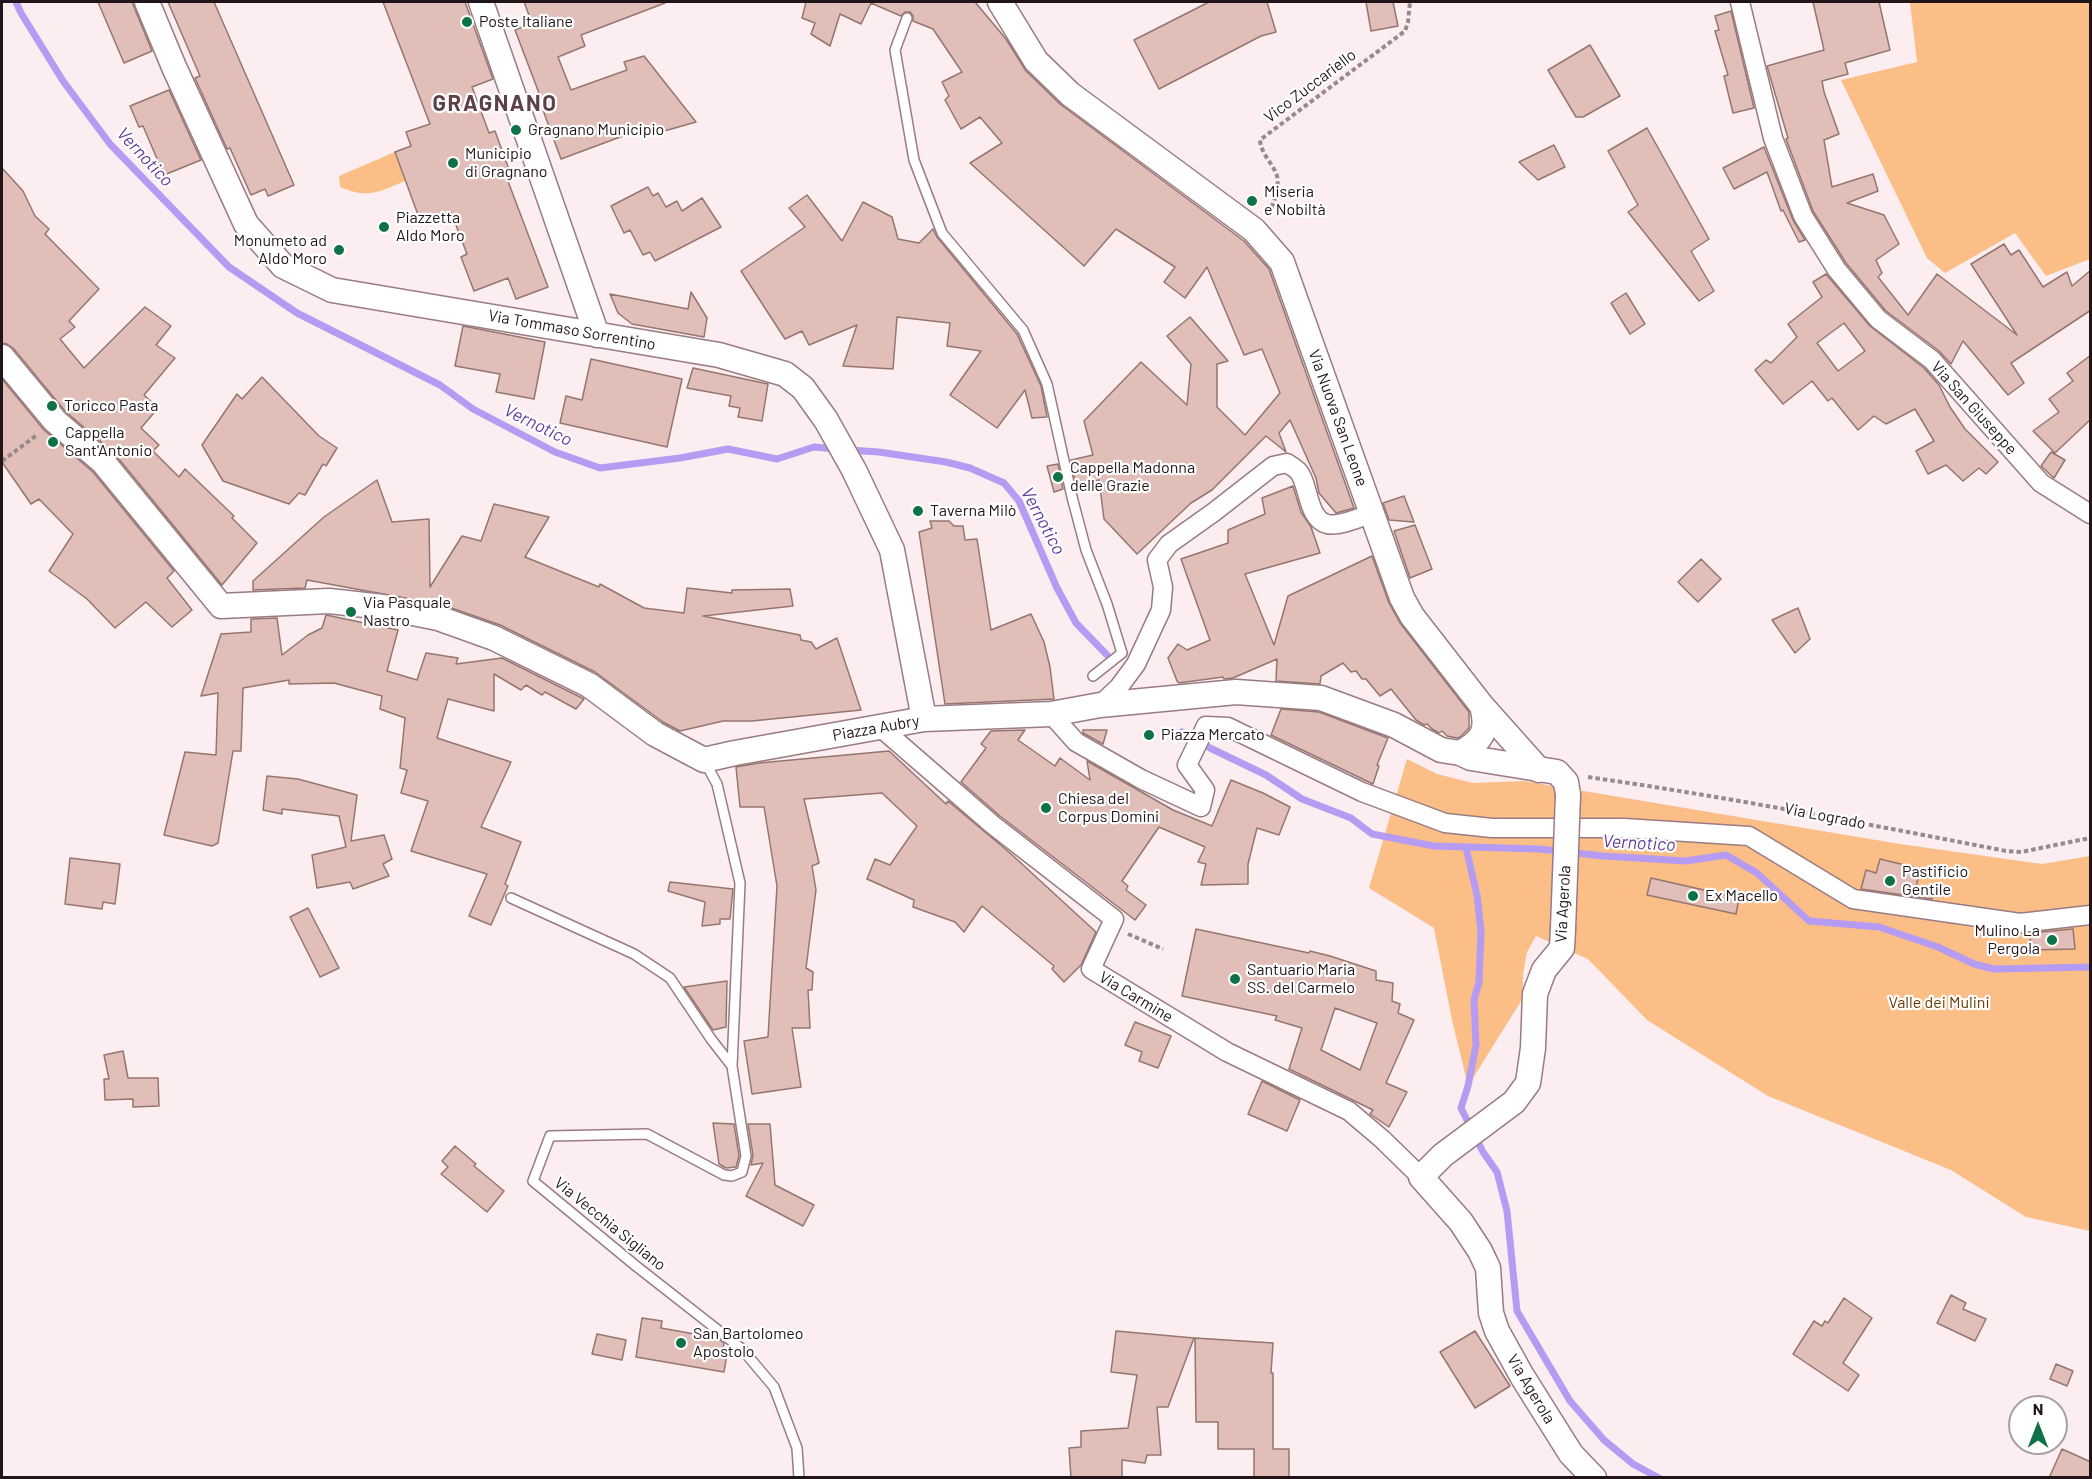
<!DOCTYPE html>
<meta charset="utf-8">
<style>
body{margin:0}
#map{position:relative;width:2092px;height:1479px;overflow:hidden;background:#fbedf0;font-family:Barlow,sans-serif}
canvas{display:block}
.frame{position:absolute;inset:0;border:3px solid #211519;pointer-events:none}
.north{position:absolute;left:2008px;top:1395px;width:60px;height:60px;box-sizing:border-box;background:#fff;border:2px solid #a6a1a3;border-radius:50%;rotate:0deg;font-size:16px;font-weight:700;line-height:24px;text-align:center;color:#211519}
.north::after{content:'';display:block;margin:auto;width:21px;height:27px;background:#0f7147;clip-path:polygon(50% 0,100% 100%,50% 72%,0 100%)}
</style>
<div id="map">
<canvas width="2092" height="1479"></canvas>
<div class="frame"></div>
<div class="north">N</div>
</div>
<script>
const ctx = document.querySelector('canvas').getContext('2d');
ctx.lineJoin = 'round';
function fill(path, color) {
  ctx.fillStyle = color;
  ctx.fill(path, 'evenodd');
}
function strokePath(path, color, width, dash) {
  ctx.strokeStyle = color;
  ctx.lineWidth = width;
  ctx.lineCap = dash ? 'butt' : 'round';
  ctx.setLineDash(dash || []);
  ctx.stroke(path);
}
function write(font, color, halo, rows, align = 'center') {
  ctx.font = font + ' Barlow,sans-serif';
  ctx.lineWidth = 4.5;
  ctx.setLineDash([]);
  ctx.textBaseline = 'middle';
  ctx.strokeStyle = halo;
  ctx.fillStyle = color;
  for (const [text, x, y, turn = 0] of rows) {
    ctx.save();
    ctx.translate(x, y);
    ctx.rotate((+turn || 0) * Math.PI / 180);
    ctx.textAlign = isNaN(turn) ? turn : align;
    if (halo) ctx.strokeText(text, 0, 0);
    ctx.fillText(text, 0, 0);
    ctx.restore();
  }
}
fill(new Path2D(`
 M 1910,2 L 2090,2 L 2090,259 L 2046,276 L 2015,233 L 1945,273 L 1927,258 L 1841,80 L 1917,62 Z
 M 395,152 L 405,181 C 379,192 368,199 340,187 L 339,176 Z
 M 1407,759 L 1437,774 L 1473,783 L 1524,781 L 1900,844 L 2042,864 L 2090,856 L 2090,1231 L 2026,1217 L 1951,1170 L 1768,1096 L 1647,1020 L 1588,959 L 1536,936 L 1527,952 L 1523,974 L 1523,998 L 1468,1086 L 1452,1020 L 1434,928 L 1369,888 Z`), '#fbbe87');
strokePath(new Path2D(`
 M 16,2 L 21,13 L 63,81 L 110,144 L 229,267 L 297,313 L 440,385 L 473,409 L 555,452 L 600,468 L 680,458 L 728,449 L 777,459 L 814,447 L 837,449
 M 848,450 L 879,452 L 946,462 L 970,468 L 1004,483 L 1019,501 L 1057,588 L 1076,623 L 1107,655
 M 1182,732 L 1210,748 L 1266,775 L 1302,799 L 1351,818 L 1372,834 L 1434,846 L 1539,849 L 1603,856 L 1686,861 L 1726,855 L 1757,873 L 1809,921 L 1879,927 L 1938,947 L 1974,964 L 1994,969 L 2090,967
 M 1466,848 L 1477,895 L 1481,931 L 1479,982 L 1474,1000 L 1476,1045 L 1468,1086 L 1461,1108 L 1483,1152 L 1497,1172 L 1507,1211 L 1517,1311 L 1570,1401 L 1604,1440 L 1633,1464 L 1659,1478`), '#b59bf1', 7);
const building = new Path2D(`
 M 98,2 L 132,2 L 152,51 L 124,63 Z
 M 168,2 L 214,2 L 294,185 L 268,196 L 265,189 L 251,195 L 230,148 L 227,149 L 195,78 L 200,76 Z
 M 383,2 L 465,2 L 493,79 L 472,87 L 489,133 L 495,131 L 511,175 L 506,176 L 548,287 L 516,299 L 508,278 L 474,291 L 461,257 L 467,254 L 451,212 L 421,223 L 395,152 L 411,146 L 406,132 L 430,124 Z
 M 524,2 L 665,2 L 665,3 L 581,35 L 585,46 L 558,57 L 571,90 L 627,70 L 624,62 L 644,56 L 696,122 L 650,135 L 647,127 L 561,159 L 540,102 L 542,101 L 515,30 L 532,23 Z
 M 806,2 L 975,2 L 1006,39 L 1026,71 L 1060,104 L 1244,241 L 1269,269 L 1354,508 L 1336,513 L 1319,493 L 1316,478 L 1290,420 L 1279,433 L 1286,452 L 1266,436 L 1212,490 L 1191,503 L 1137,554 L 1104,519 L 1099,480 L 1076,486 L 1071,460 L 1093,455 L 1084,421 L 1141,362 L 1187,405 L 1191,364 L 1167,336 L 1190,317 L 1228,361 L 1217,364 L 1217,407 L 1245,435 L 1280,393 L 1262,349 L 1244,355 L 1207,267 L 1185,298 L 1164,282 L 1175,267 L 1116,229 L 1084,266 L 970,163 L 1002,143 L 980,117 L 961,129 L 945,100 L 949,96 L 942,82 L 962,72 L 933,29 L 913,21 L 913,16 L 910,12 L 905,12 L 901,16 L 871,3 L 861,24 L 840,14 L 830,46 L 811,34 L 815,23 L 802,18 Z
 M 1209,2 L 1267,2 L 1276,32 L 1261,36 L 1159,89 L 1134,40 Z
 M 1366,2 L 1393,2 L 1398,26 L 1371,31 Z
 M 1813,2 L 1879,2 L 1890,50 L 1845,63 L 1848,74 L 1822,81 L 1824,92 L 1839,134 L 1824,140 L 1832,187 L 1873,174 L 1878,191 L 1847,203 L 1884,215 L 1899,244 L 1876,260 L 1882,273 L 1878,277 L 1908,315 L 1937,274 L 2017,335 L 1971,264 L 2004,244 L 2011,255 L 2019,250 L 2043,287 L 2067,272 L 2072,286 L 2091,270 L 2091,310 L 2011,363 L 2024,383 L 2008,395 L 1963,341 L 1951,364 L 1939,351 L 1886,311 L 1846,263 L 1813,211 L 1786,139 L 1788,138 L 1767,66 L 1824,50 Z
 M 1731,11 L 1754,108 L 1733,113 L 1724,76 L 1728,75 L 1715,31 L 1719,30 L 1715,16 Z
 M 1590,45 L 1620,96 L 1583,117 L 1576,117 L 1548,70 Z
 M 169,90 L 201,160 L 164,175 L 143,126 L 139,127 L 130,106 Z
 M 1647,128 L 1709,239 L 1691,251 L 1714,291 L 1699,301 L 1628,212 L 1638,205 L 1608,151 Z
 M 1554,145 L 1565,167 L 1538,180 L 1519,162 Z
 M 1764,147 L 1793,220 L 1805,240 L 1799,242 L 1783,210 L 1781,211 L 1767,172 L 1734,189 L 1723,168 Z
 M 2,168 L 23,191 L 35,216 L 49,229 L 45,234 L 99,289 L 69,321 L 75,327 L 60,339 L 84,368 L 145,307 L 171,326 L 156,345 L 175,358 L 144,395 L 158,408 L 141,428 L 159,445 L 153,451 L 179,477 L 185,469 L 234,516 L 232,518 L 257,543 L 222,585 L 114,453 L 65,411 L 13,348 L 7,344 L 2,343 Z
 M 648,187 L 653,196 L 658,193 L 666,207 L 677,201 L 682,211 L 702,198 L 721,227 L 655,261 L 650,252 L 643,255 L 630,230 L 624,233 L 611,206 Z
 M 807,195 L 842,241 L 863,202 L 892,217 L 898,239 L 919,243 L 933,229 L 937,237 L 1017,334 L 1041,386 L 1047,417 L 1032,418 L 1025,390 L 997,428 L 950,395 L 981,351 L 947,346 L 950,323 L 897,317 L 893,369 L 843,366 L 857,325 L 809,345 L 802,331 L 785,339 L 741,271 L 805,227 L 789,208 Z
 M 1826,274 L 1870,326 L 1924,368 L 1939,385 L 1950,407 L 1965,429 L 1998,462 L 1986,474 L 1979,468 L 1963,481 L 1946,465 L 1928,474 L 1916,451 L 1934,441 L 1915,409 L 1886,424 L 1874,416 L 1858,430 L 1832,398 L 1828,401 L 1812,381 L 1783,404 L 1755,370 L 1766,360 L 1771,363 L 1797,337 L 1788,324 L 1822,297 L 1813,282 ZM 1844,323 L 1865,351 L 1838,371 L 1817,343 Z
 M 691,292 L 707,318 L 704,337 L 632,324 L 618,313 L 610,294 L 688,309 Z
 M 1626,293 L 1645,324 L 1630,334 L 1611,303 Z
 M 463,326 L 545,342 L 534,399 L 496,392 L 500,374 L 455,366 Z
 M 2091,355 L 2091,419 L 2055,453 L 2033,431 L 2059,412 L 2049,399 L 2073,381 L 2067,373 Z
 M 591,359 L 682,379 L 667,447 L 560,423 L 566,396 L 582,400 Z
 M 693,368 L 768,384 L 762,421 L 738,417 L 740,408 L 729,406 L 731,396 L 687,388 Z
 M 262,377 L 319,436 L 337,448 L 326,466 L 323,464 L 305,495 L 299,493 L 289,504 L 223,481 L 202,445 L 237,394 L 242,399 Z
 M 2,379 L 44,430 L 93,472 L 174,571 L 167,578 L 192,610 L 172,627 L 146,602 L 115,628 L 87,599 L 49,571 L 73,534 L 39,499 L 31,504 L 2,462 Z
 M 2051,452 L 2065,460 L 2054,478 L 2041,466 Z
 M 1058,464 L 1063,489 L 1054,492 L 1047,466 Z
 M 377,480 L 392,522 L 429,519 L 430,587 L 462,536 L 481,541 L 494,504 L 549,517 L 525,557 L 599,587 L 600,584 L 644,608 L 684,613 L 687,588 L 732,593 L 732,590 L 790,589 L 793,606 L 703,616 L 800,635 L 801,640 L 811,642 L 816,649 L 837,638 L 861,710 L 752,721 L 723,721 L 680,731 L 663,722 L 595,672 L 500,625 L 443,605 L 307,580 L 305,588 L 253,590 L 253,581 L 324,517 Z
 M 1293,486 L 1301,512 L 1311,527 L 1320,553 L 1245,574 L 1274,645 L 1288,596 L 1372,556 L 1389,603 L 1400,623 L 1469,712 L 1469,728 L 1460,737 L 1457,738 L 1447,736 L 1442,731 L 1439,733 L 1432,729 L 1427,724 L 1424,725 L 1416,720 L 1391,689 L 1380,696 L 1366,679 L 1362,679 L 1356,671 L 1351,672 L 1343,663 L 1321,676 L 1320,684 L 1276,681 L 1277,659 L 1233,678 L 1224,679 L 1223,677 L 1179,683 L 1177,681 L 1168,658 L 1178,644 L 1187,650 L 1210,640 L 1181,559 L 1228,543 L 1228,530 L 1265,514 L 1262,498 Z
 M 1404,496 L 1414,522 L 1389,520 L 1383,503 Z
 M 930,521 L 949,521 L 954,526 L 963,526 L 965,540 L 977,539 L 991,630 L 1031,614 L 1044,642 L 1050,667 L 1054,699 L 945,704 L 919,532 L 932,528 Z
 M 1415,525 L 1432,569 L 1410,578 L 1394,531 Z
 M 1701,559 L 1721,579 L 1698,602 L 1678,582 Z
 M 1798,608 L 1810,639 L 1795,653 L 1772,620 Z
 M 326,615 L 398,630 L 387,671 L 417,680 L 426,653 L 458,658 L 456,664 L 502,658 L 584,699 L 576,709 L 545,692 L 542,695 L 526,685 L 521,690 L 494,674 L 494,711 L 448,699 L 437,738 L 511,762 L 481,827 L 521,842 L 505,884 L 508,886 L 491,925 L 469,916 L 487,874 L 411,851 L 428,801 L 401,793 L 407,770 L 400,768 L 405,718 L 380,709 L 382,696 L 334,683 L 289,684 L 289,680 L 243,688 L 241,751 L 233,751 L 218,843 L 212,846 L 164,835 L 185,752 L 216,755 L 218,693 L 201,696 L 221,634 L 251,632 L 251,619 L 277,618 L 282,655 L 308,635 L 322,628 Z
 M 1281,709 L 1319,712 L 1388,738 L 1377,765 L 1379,766 L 1373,784 L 1271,735 Z
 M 1025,730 L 1018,740 L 1055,766 L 1060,758 L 1090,780 L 1087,761 L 1173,810 L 1212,826 L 1231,780 L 1263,793 L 1290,807 L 1279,835 L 1257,828 L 1248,864 L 1248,884 L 1201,885 L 1206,864 L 1198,862 L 1205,847 L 1159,827 L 1122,881 L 1128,886 L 1126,890 L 1146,905 L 1135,920 L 1000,816 L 961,782 L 986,748 L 981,744 L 991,731 Z
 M 1083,730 L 1107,730 L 1103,744 L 1083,733 Z
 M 889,751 L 946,804 L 948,801 L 1010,853 L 1096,932 L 1081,965 L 1064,982 L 1052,969 L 1054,966 L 982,906 L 964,932 L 955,922 L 913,907 L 914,900 L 867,879 L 875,859 L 890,865 L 917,826 L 882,793 L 804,799 L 819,863 L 812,866 L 816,890 L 806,968 L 813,972 L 812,990 L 808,990 L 810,1028 L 792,1028 L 801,1087 L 752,1094 L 744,1041 L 768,1037 L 777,886 L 764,807 L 740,807 L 736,767 L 759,763 Z
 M 267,776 L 298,779 L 357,795 L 351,841 L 384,835 L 392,859 L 383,864 L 389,876 L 353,889 L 350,882 L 317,888 L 312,855 L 346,847 L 339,816 L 282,809 L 282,814 L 263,810 Z
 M 70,858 L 120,864 L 115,904 L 103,902 L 102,909 L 65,904 Z
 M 1880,859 L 1921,869 L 1916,886 L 1934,891 L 1932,899 L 1861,889 L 1866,870 L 1876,873 Z
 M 1651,878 L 1739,898 L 1736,914 L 1647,895 Z
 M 670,882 L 733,889 L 730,919 L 720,919 L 720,924 L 702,926 L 705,902 L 668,891 Z
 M 308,908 L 339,968 L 320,977 L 290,917 Z
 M 1196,929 L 1309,953 L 1310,951 L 1330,956 L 1376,971 L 1376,980 L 1393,983 L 1392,1001 L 1400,1004 L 1398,1013 L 1414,1020 L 1386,1083 L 1407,1092 L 1389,1127 L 1370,1114 L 1373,1110 L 1289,1069 L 1302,1028 L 1275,1020 L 1277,1016 L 1182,996 ZM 1335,1008 L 1377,1023 L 1360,1070 L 1321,1050 Z
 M 2073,929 L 2075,949 L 2031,950 L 2030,933 Z
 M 727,981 L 726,1027 L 713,1030 L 684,987 Z
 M 1135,1022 L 1171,1036 L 1158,1068 L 1139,1061 L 1142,1052 L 1125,1045 Z
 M 123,1051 L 128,1078 L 158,1078 L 159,1106 L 133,1107 L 133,1099 L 105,1100 L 104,1079 L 109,1079 L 104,1055 Z
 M 1262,1081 L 1300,1100 L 1287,1131 L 1248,1114 Z
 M 713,1123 L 734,1124 L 739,1156 L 736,1167 L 726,1168 L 719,1164 Z
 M 748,1124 L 770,1124 L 775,1185 L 814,1205 L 803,1226 L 746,1196 L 763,1163 L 751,1165 L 753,1155 Z
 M 455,1146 L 476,1164 L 474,1166 L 504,1191 L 487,1212 L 441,1174 L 448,1167 L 442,1161 Z
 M 1951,1295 L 1966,1303 L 1963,1309 L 1986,1319 L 1975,1341 L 1937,1323 Z
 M 1844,1298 L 1872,1318 L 1843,1363 L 1859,1375 L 1848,1391 L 1793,1354 L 1814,1321 L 1822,1326 L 1825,1321 L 1828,1323 Z
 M 642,1318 L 662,1321 L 661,1328 L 717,1338 L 724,1343 L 723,1348 L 728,1348 L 724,1372 L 636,1357 Z
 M 1116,1331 L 1194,1338 L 1168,1407 L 1157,1407 L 1161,1455 L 1147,1455 L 1145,1463 L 1122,1460 L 1122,1478 L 1071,1478 L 1069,1448 L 1081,1447 L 1081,1431 L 1128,1428 L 1137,1375 L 1111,1372 Z
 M 1475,1331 L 1510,1386 L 1475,1408 L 1440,1352 Z
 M 597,1334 L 626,1340 L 622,1360 L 592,1354 Z
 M 1195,1338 L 1273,1343 L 1271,1373 L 1273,1373 L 1273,1449 L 1289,1449 L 1289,1478 L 1254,1478 L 1254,1449 L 1218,1449 L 1218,1422 L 1196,1422 Z
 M 2056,1364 L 2073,1371 L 2067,1386 L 2050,1379 Z
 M 2062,1449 L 2091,1462 L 2091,1478 L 2049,1478 Z`);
fill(building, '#e1bfb8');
strokePath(building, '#95766f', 1.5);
const lane = new Path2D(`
 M 907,18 L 895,50 L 914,160 L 942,233 L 1023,330 L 1047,384 L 1072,497 L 1086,550 L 1107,604 L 1122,653 L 1093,676
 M 705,762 L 717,784 L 740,883 L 732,1066 L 746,1156 L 742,1172 L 732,1176 L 724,1175 L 647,1134 L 550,1136 L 533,1181 L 636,1266 L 742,1349 L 774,1387 L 797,1448 L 799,1478
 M 511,898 L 634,954 L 670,978 L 711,1039 L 732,1066`);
const street = new Path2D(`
 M 1740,2 L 1773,138 L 1803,216 L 1837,270 L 1878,319 L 1932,360 L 2041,483 L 2090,514
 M 1100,705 L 1119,687 L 1136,664 L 1161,610 L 1163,587 L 1157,560 L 1169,544 L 1214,512 L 1273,466 L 1287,463 C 1290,465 1295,468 1298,471 C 1309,483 1307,519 1327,524 C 1339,527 1361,517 1373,513
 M 1051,714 L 1076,742 L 1141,779 L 1201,807 L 1205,790 L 1187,765 L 1206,726 L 1228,727 L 1362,792 L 1445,823 L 1492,828 L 1624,828 L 1749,836 L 1853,899 L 2020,923 L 2090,915
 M 880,727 L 993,825 L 1114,919 L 1091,969 L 1227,1052 L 1349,1111 L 1382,1139 L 1421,1177`);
const secondary = new Path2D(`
 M 147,2 L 174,67 L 246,224 L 283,266 L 332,290 L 719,355 L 785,374 L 803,388 L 826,420 L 854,470 L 892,550 L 924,719
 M 481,2 L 597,335
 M 1000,2 L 1036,61 L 1070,94 L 1254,230 L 1282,262 L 1402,598 L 1412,616 L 1482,706 L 1539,770
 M 2,357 L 55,421 L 103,462 L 221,606 L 329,601 L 383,607 L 438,618 L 494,638 L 589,685 L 655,734 L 704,760 L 735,753 L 924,719 L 1051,714 L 1100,705 L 1236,692 L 1321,698 L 1394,725 L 1441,750 L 1460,753 L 1471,758 L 1557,772 L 1566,782 L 1568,795
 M 1460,753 C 1482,741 1489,731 1482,706
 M 1563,929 L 1562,948 L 1544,970 L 1535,994 L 1533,1048 L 1528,1083 L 1514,1102 L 1443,1155 L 1421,1177 L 1461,1222 L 1480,1251 L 1488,1268 L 1491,1313 L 1497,1331 L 1522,1376 L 1571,1454 L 1594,1478`);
strokePath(lane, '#9a7b83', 12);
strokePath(street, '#9a7b83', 21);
strokePath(secondary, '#9a7b83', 27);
strokePath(new Path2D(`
 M 1268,214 C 1274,204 1281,184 1276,173 C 1271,162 1261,153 1260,140 L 1405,31 L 1408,22 L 1410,2
 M 2,461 L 37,435
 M 1588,777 C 1728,797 1867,824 2006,851 L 2021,852 L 2090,838
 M 1128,934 L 1163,949`), '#978a8d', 4, [4.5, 3]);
strokePath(lane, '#fff', 9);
strokePath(street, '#fff', 18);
strokePath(secondary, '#fff', 24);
const secondaryBridge = new Path2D(`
 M 1563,929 L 1568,795`);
strokePath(secondaryBridge, '#9a7b83', 27, []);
strokePath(secondaryBridge, '#fff', 24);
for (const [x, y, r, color] of [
 [467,22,6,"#0f7147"],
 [516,130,6,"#0f7147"],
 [453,163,6,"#0f7147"],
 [1252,201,6,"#0f7147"],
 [384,227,6,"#0f7147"],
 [339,250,6,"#0f7147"],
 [52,406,6,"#0f7147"],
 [53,442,6,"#0f7147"],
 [1058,477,6,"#0f7147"],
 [918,511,6,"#0f7147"],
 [351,612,6,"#0f7147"],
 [1149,735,6,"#0f7147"],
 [1046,808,6,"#0f7147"],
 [1890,881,6,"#0f7147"],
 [1693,896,6,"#0f7147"],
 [2052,940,6,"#0f7147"],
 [1235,979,6,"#0f7147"],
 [681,1343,6,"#0f7147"]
]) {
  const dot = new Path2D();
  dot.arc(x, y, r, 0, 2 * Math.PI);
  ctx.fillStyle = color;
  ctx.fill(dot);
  strokePath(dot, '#fff', 2);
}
write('16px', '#211519', '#fff', [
 ["Poste Italiane",479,22],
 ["Gragnano Municipio",528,130],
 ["Municipio",465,154],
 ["di Gragnano",465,172],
 ["Miseria",1264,192],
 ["e Nobiltà",1264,210],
 ["Piazzetta",396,218],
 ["Aldo Moro",396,236],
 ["Monumeto ad",327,241,"right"],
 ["Aldo Moro",327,259,"right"],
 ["Toricco Pasta",64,406],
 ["Cappella",65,433],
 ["Sant'Antonio",65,451],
 ["Cappella Madonna",1070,468],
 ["delle Grazie",1070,486],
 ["Taverna Milò",930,511],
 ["Via Pasquale",363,603],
 ["Nastro",363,621],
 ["Piazza Mercato",1161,735],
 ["Chiesa del",1058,799],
 ["Corpus Domini",1058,817],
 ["Pastificio",1902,872],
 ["Gentile",1902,890],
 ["Ex Macello",1705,896],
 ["Mulino La",2040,931,"right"],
 ["Pergola",2040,949,"right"],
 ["Santuario Maria",1247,970],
 ["SS. del Carmelo",1247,988],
 ["San Bartolomeo",693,1334],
 ["Apostolo",693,1352]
], 'left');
write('16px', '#211519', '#fff', [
 ["Vico Zuccariello",1310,86,-37],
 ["Via Tommaso Sorrentino",572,330,10],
 ["Via San Giuseppe",1974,408,48],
 ["Via Nuova San Leone",1338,418,70],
 ["Piazza Aubry",876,728,-10],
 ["Via Logrado",1825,816,11],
 ["Via Agerola",1563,904,-87],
 ["Via Carmine",1136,997,31],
 ["Via Vecchia Sigliano",610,1224,39],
 ["Via Agerola",1531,1389,59]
]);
write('16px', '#6a3b00', '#fff', [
 ["Valle dei Mulini",1939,1003]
]);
write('italic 18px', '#603b9e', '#fff', [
 ["Vernotico",145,157,47],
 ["Vernotico",538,425,26],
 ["Vernotico",1043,521,62],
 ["Vernotico",1639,843,3]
]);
ctx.letterSpacing = '1.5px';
write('bold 22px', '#5c4048', '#fff', [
 ["GRAGNANO",495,104]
]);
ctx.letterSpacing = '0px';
</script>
